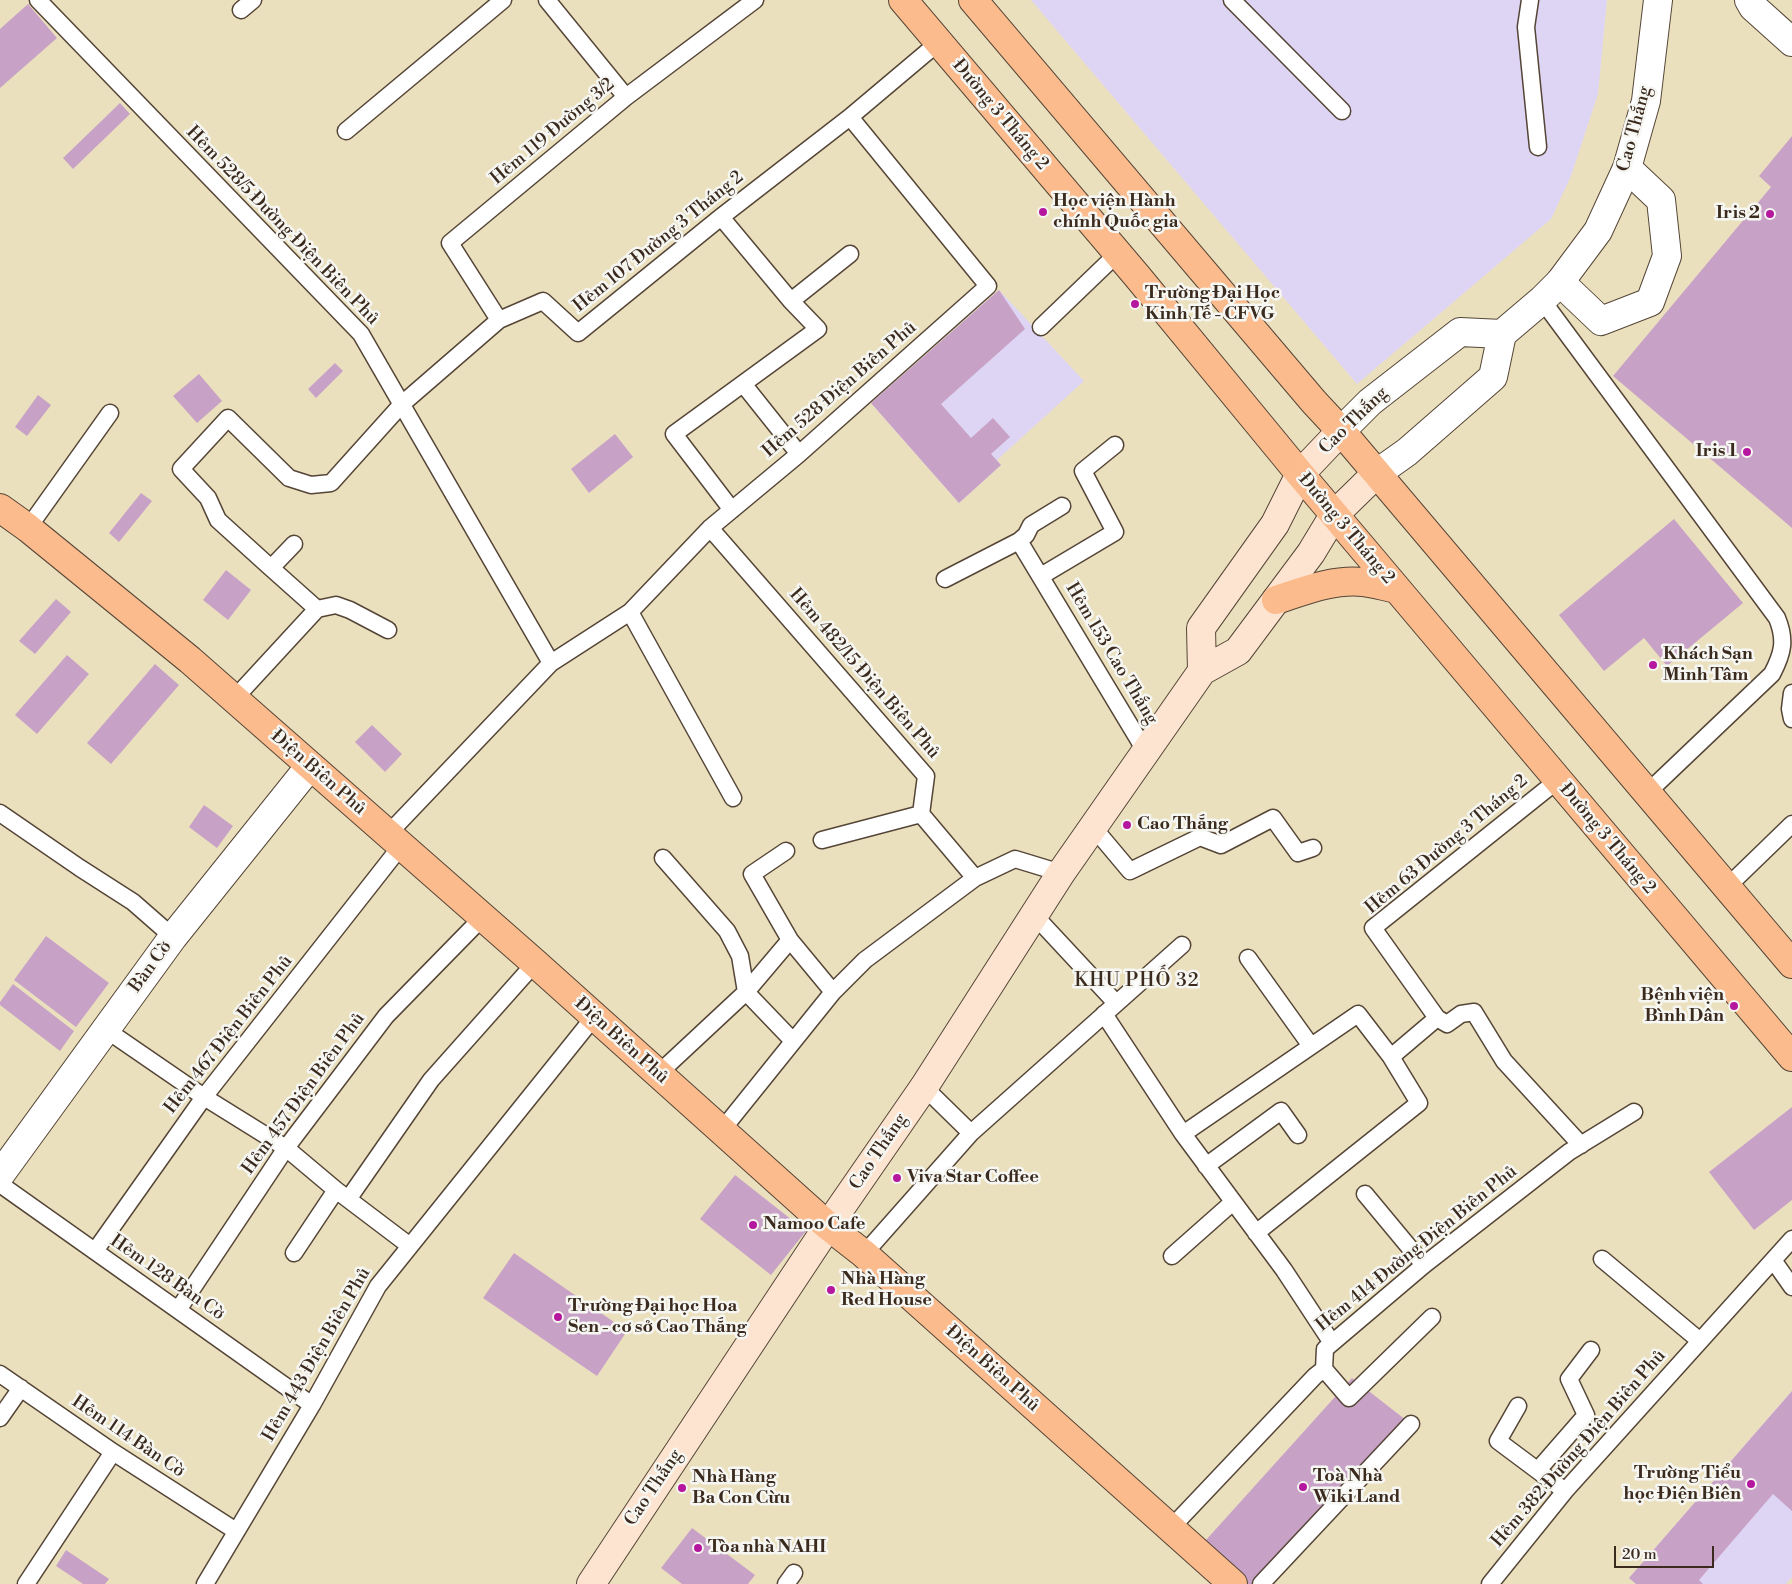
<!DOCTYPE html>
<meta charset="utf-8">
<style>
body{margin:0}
#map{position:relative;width:1792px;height:1584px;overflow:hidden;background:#ebe0be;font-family:"Libre Bodoni",serif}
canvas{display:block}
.scale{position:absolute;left:1614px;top:1546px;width:100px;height:22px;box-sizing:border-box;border:2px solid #3b2a1e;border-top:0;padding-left:6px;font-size:15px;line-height:18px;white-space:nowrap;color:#3b2a1e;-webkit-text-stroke:4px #f6f6f2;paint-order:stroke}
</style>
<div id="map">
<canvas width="1792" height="1584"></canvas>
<div class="scale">20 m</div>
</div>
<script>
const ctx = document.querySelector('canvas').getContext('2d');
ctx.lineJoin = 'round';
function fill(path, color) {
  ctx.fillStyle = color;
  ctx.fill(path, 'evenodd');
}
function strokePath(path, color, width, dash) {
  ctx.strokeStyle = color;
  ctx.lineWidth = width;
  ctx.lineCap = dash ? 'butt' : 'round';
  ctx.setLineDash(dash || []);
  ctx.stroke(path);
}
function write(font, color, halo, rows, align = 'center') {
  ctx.font = font + ' "Libre Bodoni",serif';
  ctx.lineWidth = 5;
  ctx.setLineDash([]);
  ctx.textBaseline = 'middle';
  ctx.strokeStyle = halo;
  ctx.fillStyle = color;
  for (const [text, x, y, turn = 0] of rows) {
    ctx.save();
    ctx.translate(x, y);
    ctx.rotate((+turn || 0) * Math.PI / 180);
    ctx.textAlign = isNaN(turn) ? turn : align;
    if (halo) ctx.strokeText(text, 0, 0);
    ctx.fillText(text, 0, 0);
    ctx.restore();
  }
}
fill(new Path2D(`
 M 1031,0 L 1607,0 L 1598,94 L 1571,176 L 1551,219 L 1357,384 Z
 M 999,290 L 1084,381 L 997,460 L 1001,465 L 959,503 L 871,403 Z
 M 1792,1391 L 1792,1577 L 1786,1584 L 1636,1584 L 1629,1578 Z`), '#ded5f5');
fill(new Path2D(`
 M 28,4 L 57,38 L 0,88 L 0,29 Z
 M 120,103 L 130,114 L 73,169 L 63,158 Z
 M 1792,136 L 1792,528 L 1613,376 L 1771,187 L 1759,176 Z
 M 999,290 L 1025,329 L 941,404 L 971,438 L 993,418 L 1010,437 L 991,454 L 1001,465 L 959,503 L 871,403 Z
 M 335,363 L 343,371 L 316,398 L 308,389 Z
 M 199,374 L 222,401 L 197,423 L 173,396 Z
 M 38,395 L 51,405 L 27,436 L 15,427 Z
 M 615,434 L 633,457 L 589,493 L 571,469 Z
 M 141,493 L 152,501 L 119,542 L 109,533 Z
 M 1674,519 L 1743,603 L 1667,666 L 1644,638 L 1604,671 L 1559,615 Z
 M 226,570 L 251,590 L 228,620 L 203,600 Z
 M 56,599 L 71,612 L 35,654 L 19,641 Z
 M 67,655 L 89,674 L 37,734 L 15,715 Z
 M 155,664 L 179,685 L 111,764 L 87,743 Z
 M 372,725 L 402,754 L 385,772 L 355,742 Z
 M 204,805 L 233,826 L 217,848 L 189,827 Z
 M 46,936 L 109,983 L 76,1027 L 14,980 Z
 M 13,984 L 74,1031 L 60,1051 L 0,1005 L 0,1002 Z
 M 1792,1107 L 1792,1200 L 1754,1230 L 1709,1172 Z
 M 735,1175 L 806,1231 L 771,1275 L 700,1219 Z
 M 514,1253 L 627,1331 L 597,1376 L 483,1298 Z
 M 1352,1378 L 1411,1424 L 1261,1584 L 1234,1584 L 1197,1550 Z
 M 1792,1391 L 1792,1511 L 1773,1494 L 1699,1580 L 1703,1584 L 1636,1584 L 1629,1578 Z
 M 692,1528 L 755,1575 L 748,1584 L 682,1584 L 661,1568 Z
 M 66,1550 L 109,1579 L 105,1584 L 83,1584 L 56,1566 Z`), '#c8a2c6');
const service = new Path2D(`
 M 38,0 L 361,334 L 551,663
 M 547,0 L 626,97
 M 1232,0 L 1342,111
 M 1530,0 L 1526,27 L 1538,147
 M 241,10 L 253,0
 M 346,131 L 503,0
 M 721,217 L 791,301 L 818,329 L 674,434 L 732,510
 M 1542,300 L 1777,618 C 1786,640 1783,653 1772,674 L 1647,793
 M 791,301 L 850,254
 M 499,320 L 450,243 L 626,97 L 755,0
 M 1041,327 L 1118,253
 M 744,385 L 799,454
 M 28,528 L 110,413
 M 710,528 L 926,776 L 921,814 L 975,878
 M 1019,541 L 1146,752
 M 271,568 L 218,520 L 208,498 L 181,469 L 228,418 L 289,478 L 311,485 L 331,483 L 402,404 L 499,320 L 543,301 L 578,333 L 721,217 L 850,117 L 939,42
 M 1041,576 L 1115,532 L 1083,471 L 1115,445
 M 945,579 L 1019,541 L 1026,535 L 1031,525 L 1062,506
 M 317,609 L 336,605 L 350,610 L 388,630
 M 630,612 L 733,798
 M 1792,693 L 1790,709 L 1792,719
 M 234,699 L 317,609 L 271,568 L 294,544
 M 1558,780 L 1373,928 L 1437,1018 L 1447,1024 L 1461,1014 L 1474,1012 L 1504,1061 L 1581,1145
 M 0,813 L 80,868 L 133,902 L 173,937
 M 1093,827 L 1130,871 L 1200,837 L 1221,845 L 1273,818 L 1298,853 L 1313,848
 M 388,834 L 551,663 L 630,612 L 710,528 L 799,454 L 988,286 L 850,117
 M 822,840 L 921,814
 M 786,851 L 752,874 L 790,940 L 833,992
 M 663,858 L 727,931 L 740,956 L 746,992 L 793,1041
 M 1727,887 L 1792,824
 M 1035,916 L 1116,1003
 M 1248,958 L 1311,1046
 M 1104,1014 L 1183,1134 L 1284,1270 L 1332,1343
 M 105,1029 L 204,1097 L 286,1148 L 336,1190 L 410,1246
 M 658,1074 L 746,992 L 790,940
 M 924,1087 L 971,1133
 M 722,1130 L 833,992 L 865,960 L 975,878 L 1015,859 L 1061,873
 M 1183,1134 L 1358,1014 L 1391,1057 L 1437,1018
 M 1206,1166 L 1281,1111 L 1298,1135
 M 0,1184 L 312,1405
 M 1365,1194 L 1424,1265
 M 349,1198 L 431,1080 L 535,963
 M 1256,1233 L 1419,1103 L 1391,1057
 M 95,1251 L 204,1097 L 401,846
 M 294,1253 L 336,1190
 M 864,1254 L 971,1133 L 1182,945
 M 1172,1256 L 1233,1202
 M 1602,1259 L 1700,1341
 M 1773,1260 L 1792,1287
 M 178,1310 L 286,1148 L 386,1016 L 482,918
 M 1324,1369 L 1349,1398 L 1432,1317
 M 0,1374 L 113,1452 L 236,1531
 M 1518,1406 L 1498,1441 L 1565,1491
 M 0,1418 L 21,1388
 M 1538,1470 L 1586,1415 L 1569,1379 L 1591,1350
 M 1170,1529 L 1315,1376 L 1324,1369 L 1325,1349 L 1424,1265 L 1569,1152 L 1634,1112
 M 26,1584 L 113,1452
 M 205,1584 L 312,1405 L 378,1286 L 594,1017
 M 786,1584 L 794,1573
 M 1261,1584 L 1411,1424
 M 1490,1584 L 1565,1491 L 1792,1239`);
const minor = new Path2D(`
 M 1749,0 L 1753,7 L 1792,42
 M 1560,282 L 1601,321 L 1650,302 L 1667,256 L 1661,200 L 1627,168
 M 0,1175 L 173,937 L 310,766`);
const tertiary = new Path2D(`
 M 1341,431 L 1370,402 L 1460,332 L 1502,334
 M 1376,474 L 1407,452 L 1493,377 L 1502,334 L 1542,300 L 1560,282 L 1598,231 L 1627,168 L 1646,101 L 1658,0`);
const secondary = new Path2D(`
 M 1202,671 L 1201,628 L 1275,524 L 1300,474 L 1341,431
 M 591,1584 L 828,1226 L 924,1087 L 1061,873 L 1202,671 L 1238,651 L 1311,553 L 1334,515 L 1376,474`);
const primary = new Path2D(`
 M 903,0 L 1137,276 L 1300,474 L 1792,1057
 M 973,0 L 1314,402 L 1341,431 L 1792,964
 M 0,508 L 28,528 L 190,660 L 535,963 L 828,1226 L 864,1254 L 1233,1584
 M 1276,600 C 1304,591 1332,579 1363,582 C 1374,583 1386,587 1397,589`);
strokePath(service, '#554536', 19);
strokePath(minor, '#554536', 30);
strokePath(tertiary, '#554536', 30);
strokePath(secondary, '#554536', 30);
strokePath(primary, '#554536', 30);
strokePath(service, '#fff', 16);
strokePath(minor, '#fff', 28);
strokePath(tertiary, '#fff', 28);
strokePath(secondary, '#fde4d1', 28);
strokePath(primary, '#fbbb8d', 28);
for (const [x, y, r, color] of [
 [1043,212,5,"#b5179e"],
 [1770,214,5,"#b5179e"],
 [1135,304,5,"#b5179e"],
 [1747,452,5,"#b5179e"],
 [1653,665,5,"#b5179e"],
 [1127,825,5,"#b5179e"],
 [1734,1006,5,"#b5179e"],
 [897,1178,5,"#b5179e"],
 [753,1225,5,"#b5179e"],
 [831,1290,5,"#b5179e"],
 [558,1317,5,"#b5179e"],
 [1751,1484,5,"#b5179e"],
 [1303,1487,5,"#b5179e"],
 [682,1488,5,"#b5179e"],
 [698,1548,5,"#b5179e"]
]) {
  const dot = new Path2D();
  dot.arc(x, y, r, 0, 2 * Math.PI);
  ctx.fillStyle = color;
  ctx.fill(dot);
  strokePath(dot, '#f6f6f2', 2);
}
write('18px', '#3b2a1e', '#f6f6f2', [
 ["Đường 3 Tháng 2",1000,115,50],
 ["Cao Thắng",1635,129,-75],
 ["Hẻm 119 Đường 3/2",553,132,-40],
 ["Hẻm 528/5 Đường Điện Biên Phủ",282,226,46],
 ["Hẻm 107 Đường 3 Tháng 2",659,242,-39],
 ["Hẻm 528 Điện Biên Phủ",840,390,-41],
 ["Cao Thắng",1354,421,-44],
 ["Đường 3 Tháng 2",1346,529,50],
 ["Hẻm 153 Cao Thắng",1111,654,59],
 ["Hẻm 482/15 Điện Biên Phủ",864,674,49],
 ["Điện Biên Phủ",318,773,41],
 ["Đường 3 Tháng 2",1607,839,50],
 ["Hẻm 63 Đường 3 Tháng 2",1447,845,-40],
 ["Bàn Cờ",151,967,-54],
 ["Hẻm 467 Ðiện Biên Phủ",229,1035,-52],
 ["Điện Biên Phủ",621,1041,42],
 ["Hẻm 457 Ðiện Biên Phủ",304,1094,-54],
 ["Cao Thắng",879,1152,-56],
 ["Hẻm 414 Đường Điện Biên Phủ",1417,1249,-39],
 ["Hẻm 128 Bàn Cờ",167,1278,35],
 ["Hẻm 443 Ðiện Biên Phủ",317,1355,-60],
 ["Điện Biên Phủ",992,1369,42],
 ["Hẻm 114 Bàn Cờ",128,1437,34],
 ["Hẻm 382 Đường Điện Biên Phủ",1579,1449,-49],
 ["Cao Thắng",654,1488,-56]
]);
write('bold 18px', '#3b2a1e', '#f6f6f2', [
 ["Học viện Hành",1053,202],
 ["chính Quốc gia",1053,223],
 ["Iris 2",1760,214,"right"],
 ["Trường Đại Học",1145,294],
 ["Kinh Tế - CFVG",1145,315],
 ["Iris 1",1737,452,"right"],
 ["Khách Sạn",1663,655],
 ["Minh Tâm",1663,676],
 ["Cao Thắng",1137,825],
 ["Bệnh viện",1724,996,"right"],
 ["Bình Dân",1724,1017,"right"],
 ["Viva Star Coffee",907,1178],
 ["Namoo Cafe",763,1225],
 ["Nhà Hàng",841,1280],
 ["Red House",841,1301],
 ["Trường Đại học Hoa",568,1307],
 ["Sen - cơ sở Cao Thắng",568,1328],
 ["Trường Tiểu",1741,1474,"right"],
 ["học Điện Biên",1741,1495,"right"],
 ["Toà Nhà",1313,1477],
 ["Wiki Land",1313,1498],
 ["Nhà Hàng",692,1478],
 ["Ba Con Cừu",692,1499],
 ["Tòa nhà NAHI",708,1548]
], 'left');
ctx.letterSpacing = '1px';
write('19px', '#3b2a1e', '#f6f6f2', [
 ["KHU PHỐ 32",1137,981]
]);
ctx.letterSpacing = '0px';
</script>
